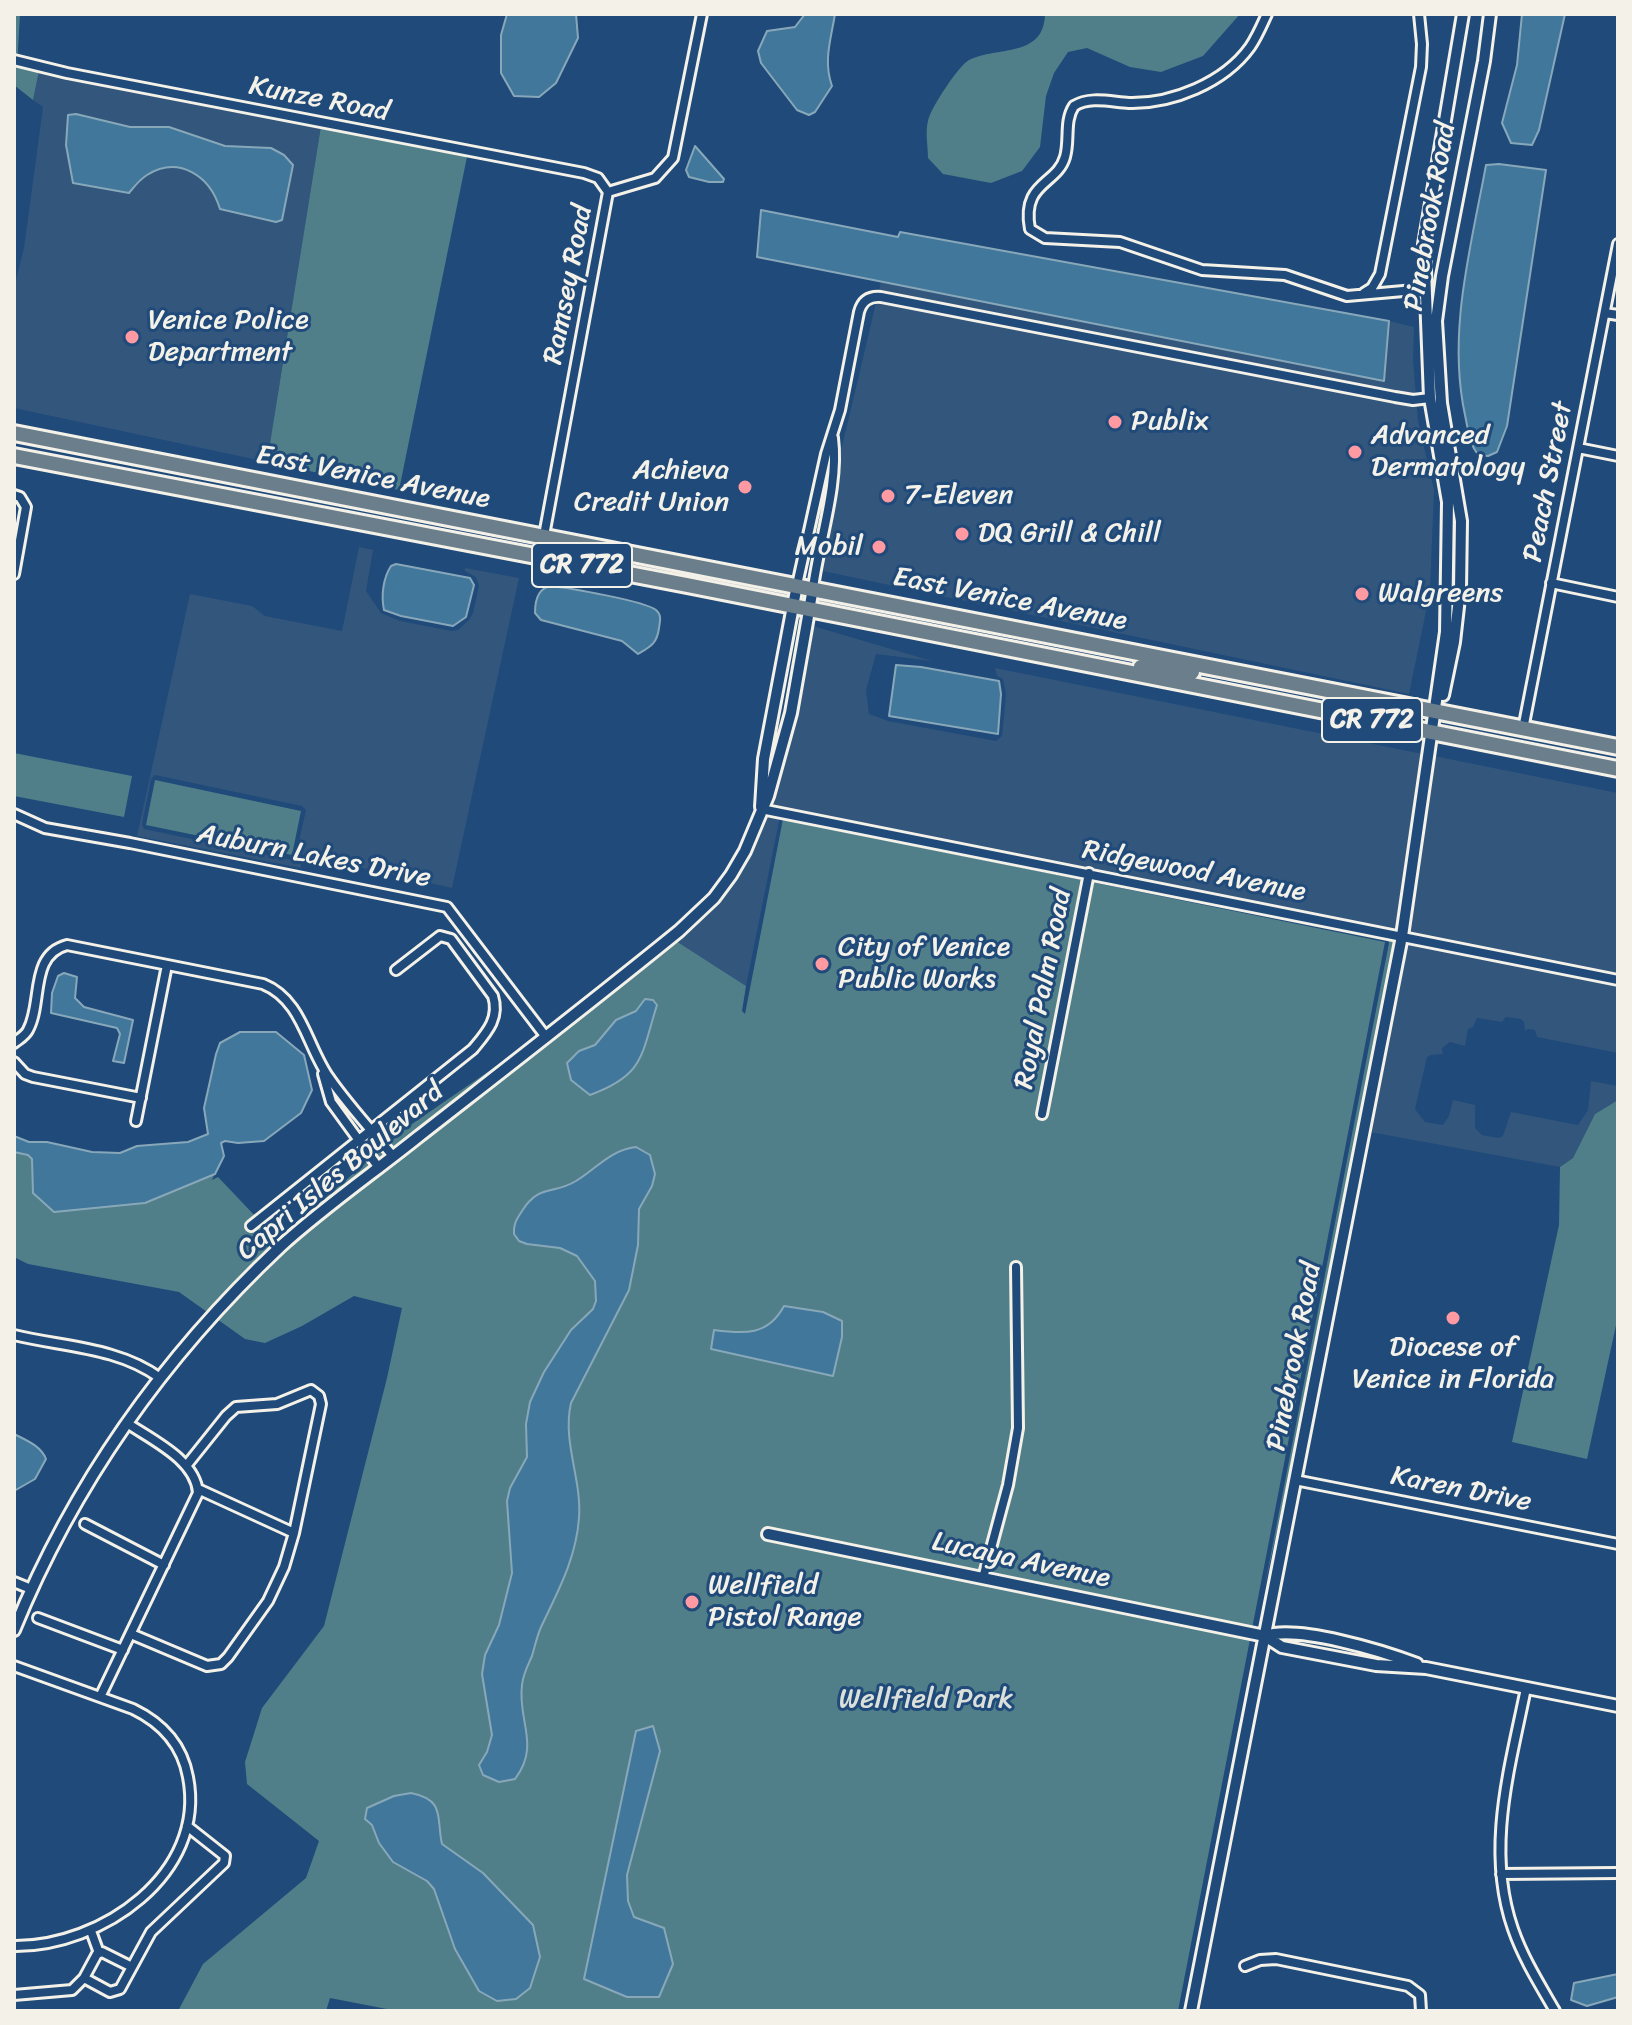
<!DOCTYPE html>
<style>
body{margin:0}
#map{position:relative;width:1632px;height:2025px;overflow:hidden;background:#1f4a7a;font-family:Sriracha,sans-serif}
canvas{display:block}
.frame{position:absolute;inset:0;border:16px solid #f4f1e8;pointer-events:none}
</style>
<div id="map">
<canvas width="1632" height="2025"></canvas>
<div class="frame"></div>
</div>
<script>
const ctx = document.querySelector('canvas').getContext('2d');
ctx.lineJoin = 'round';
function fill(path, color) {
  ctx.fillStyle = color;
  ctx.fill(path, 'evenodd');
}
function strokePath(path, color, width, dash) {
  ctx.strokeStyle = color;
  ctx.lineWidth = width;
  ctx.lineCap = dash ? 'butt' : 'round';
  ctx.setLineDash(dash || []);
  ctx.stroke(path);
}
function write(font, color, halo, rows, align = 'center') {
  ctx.font = font + ' Sriracha,sans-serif';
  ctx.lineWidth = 6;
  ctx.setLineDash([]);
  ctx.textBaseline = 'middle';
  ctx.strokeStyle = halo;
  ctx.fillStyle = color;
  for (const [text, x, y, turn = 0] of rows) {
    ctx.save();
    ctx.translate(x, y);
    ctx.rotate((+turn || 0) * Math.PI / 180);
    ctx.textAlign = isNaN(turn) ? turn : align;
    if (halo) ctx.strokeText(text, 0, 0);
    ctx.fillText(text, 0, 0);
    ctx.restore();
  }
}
fill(new Path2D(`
 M 39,71 L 322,120 L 267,462 L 14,408 L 14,288 L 24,248 L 43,107 L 33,100 ZM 115,124 L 130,127 L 169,127 L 225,146 L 253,147 L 293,165 L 287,189 L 216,196 L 199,176 L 191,170 L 171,167 L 146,175 L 129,193 L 74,183 L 66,131 Z
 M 881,282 L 1384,381 L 1389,321 L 1414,327 L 1413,360 L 1418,421 L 1434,490 L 1430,592 L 1409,694 L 813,569 Z
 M 359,547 L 373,550 L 366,591 L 381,613 L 400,621 L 452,631 L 458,630 L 469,620 L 473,613 L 479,586 L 476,577 L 465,571 L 465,568 L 519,578 L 452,888 L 300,854 L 301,868 L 137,836 L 190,594 L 252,606 L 265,616 L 342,631 ZM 155,775 L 302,806 L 306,810 L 295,859 L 292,860 L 144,829 L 142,824 L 151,779 Z
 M 813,626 L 932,661 L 876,654 L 866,690 L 869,714 L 888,721 L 996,741 L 1002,736 L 1006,694 L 1003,679 L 997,676 L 995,668 L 1423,754 L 1396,937 L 780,816 L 746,986 L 676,941 L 726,892 L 755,841 L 778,786 L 784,763 Z
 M 1434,756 L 1618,793 L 1618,1053 L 1537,1037 L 1535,1030 L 1528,1029 L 1525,1031 L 1524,1022 L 1521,1019 L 1506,1017 L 1502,1022 L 1477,1018 L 1473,1027 L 1468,1029 L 1465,1046 L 1450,1042 L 1442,1048 L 1443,1054 L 1431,1055 L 1427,1057 L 1415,1109 L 1425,1122 L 1443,1125 L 1449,1116 L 1453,1100 L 1475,1105 L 1475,1128 L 1482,1135 L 1498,1138 L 1503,1136 L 1511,1112 L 1578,1125 L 1588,1110 L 1591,1081 L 1618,1086 L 1618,1100 L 1595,1114 L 1573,1158 L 1560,1167 L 1370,1132 L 1408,937 Z`), '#33567c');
fill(new Path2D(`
 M 14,14 L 20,14 L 17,67 L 39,71 L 33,100 L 14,85 Z
 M 1045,14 L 1240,14 L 1203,56 L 1161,72 L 1130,67 L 1087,48 L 1068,52 L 1054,73 L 1046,96 L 1040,147 L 1022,171 L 991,183 L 943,174 L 928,158 C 928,146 925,132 928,121 C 930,109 959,65 969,60 C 998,46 1044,58 1045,14 Z
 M 322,120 L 469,147 L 399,490 L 267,462 Z
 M 14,753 L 132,776 L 124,817 L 14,796 Z
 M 155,780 L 301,811 L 292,855 L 146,825 Z
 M 783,819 L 1385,942 L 1178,2011 L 397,2011 L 330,1998 L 326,2011 L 178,2011 L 203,1964 L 306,1878 L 319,1841 L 247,1784 L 245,1762 L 262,1708 L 324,1626 L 387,1378 L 402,1308 L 354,1296 L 302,1326 L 265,1343 L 245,1339 L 179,1292 L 28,1264 L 14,1257 L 14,1136 L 29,1142 L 47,1142 L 92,1152 L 120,1153 L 137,1146 L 188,1142 L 209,1134 C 229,1150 222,1158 212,1180 L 218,1177 L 277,1239 L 409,1126 L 524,1047 L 304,1219 L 271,1248 L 279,1256 L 311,1228 L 676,941 L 746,986 L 742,1011 L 745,1014 Z
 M 1387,937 L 1396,937 L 1303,1411 L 1264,1590 L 1389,943 Z
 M 1618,1100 L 1618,1316 L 1587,1459 L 1512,1442 L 1559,1225 L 1560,1167 L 1573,1158 L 1595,1114 Z`), '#507f89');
const water = new Path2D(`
 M 507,14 L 576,14 L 578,38 L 556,83 L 539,97 L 514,96 L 501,73 L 501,35 Z
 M 805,14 L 835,14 C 831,39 823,61 832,86 L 815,112 L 809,115 L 797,110 L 761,63 L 758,51 L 767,31 L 795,27 Z
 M 1522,14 L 1565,14 L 1539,130 L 1532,145 L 1511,143 L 1502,123 L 1517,65 Z
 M 76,114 L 130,127 L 169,127 L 225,146 L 271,148 L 284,155 L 293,165 L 282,220 L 276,222 L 220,209 C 210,176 179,155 147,175 C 139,180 134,187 129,193 L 73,183 L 66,145 L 68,115 Z
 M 695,146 L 724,179 L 723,182 L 709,182 L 689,177 L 686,170 Z
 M 1499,164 L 1546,170 L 1507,426 L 1497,452 L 1488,456 L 1478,455 C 1469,443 1468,429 1465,415 C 1447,332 1471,247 1486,165 Z
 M 761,210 L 898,237 L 900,232 L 1389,321 L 1384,381 L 757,257 Z
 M 396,564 L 470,578 L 474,585 L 466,617 L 453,626 L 401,616 L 384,610 C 381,596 383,578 391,566 Z
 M 551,586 C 569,588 645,601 656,610 C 662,615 660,621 659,628 C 657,644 650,647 638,654 L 622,641 L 541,620 L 535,613 C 535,601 538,588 551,586 Z
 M 896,665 L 921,667 L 999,681 L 1001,694 L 998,734 L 889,716 Z
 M 64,973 L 77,977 L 75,998 L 84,1007 L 133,1020 L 124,1063 L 113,1061 L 120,1034 L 117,1028 L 51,1013 L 52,993 L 58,976 Z
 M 645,999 L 653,1000 L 657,1005 C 641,1055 645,1075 590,1095 L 571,1080 L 567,1063 L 579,1051 L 595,1045 L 616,1020 L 636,1011 Z
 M 240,1032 L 276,1032 L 304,1055 L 312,1090 L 301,1113 L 264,1141 L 238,1143 L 225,1141 L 221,1143 L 224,1156 L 215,1174 L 145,1203 L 54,1212 L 33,1193 L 32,1159 L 28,1155 L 14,1152 L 14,1136 L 29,1142 L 47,1142 L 92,1152 L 120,1153 L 137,1146 L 188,1142 L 208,1134 L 204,1108 L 216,1054 L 220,1043 Z
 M 636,1147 L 650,1155 L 655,1174 L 652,1186 L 639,1209 L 638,1245 L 629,1290 L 571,1403 C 562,1442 582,1479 579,1518 C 576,1559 558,1591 541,1627 C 537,1636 535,1646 532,1656 C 528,1665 523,1674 522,1685 C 517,1720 541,1745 515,1779 L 499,1782 L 483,1775 L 479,1765 L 487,1752 L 492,1735 L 482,1674 L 485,1655 L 499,1625 L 512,1573 L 507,1501 L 510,1488 L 527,1457 L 526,1424 L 530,1402 L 544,1372 L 571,1330 L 593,1309 L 596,1301 L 595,1281 L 577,1256 L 560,1248 L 527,1244 L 519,1241 L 514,1234 C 513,1224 517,1219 522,1211 C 539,1184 553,1195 576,1181 C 596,1169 610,1150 636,1147 Z
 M 784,1306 L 823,1312 L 842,1321 L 842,1337 L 833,1376 L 711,1349 L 714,1330 C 744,1334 768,1336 784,1306 Z
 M 14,1434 C 26,1440 41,1446 46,1459 L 35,1479 L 14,1491 Z
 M 653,1726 L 660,1751 L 627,1875 L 628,1901 L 634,1917 L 664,1928 L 673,1964 L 659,1997 L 627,1997 L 584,1979 L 636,1731 Z
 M 411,1793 C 446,1800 436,1818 442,1844 L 483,1873 L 533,1925 L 540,1957 L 530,1988 L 516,1999 L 497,2001 L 479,1991 L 455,1949 L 434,1889 L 427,1881 L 393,1862 L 379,1843 L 372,1825 L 365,1819 L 367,1808 L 394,1796 Z
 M 1618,1974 L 1618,1997 L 1587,2006 L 1571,2000 L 1574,1983 Z`);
fill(water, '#40779b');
strokePath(water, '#88a8ba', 2);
const minor = new Path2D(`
 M 1267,14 C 1262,25 1257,37 1250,47 C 1224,83 1172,104 1129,103 C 1111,102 1090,96 1074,106 C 1064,121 1070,140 1065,157 C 1057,185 1021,182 1030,229 L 1045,238 L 1120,242 L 1202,270 L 1285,275 L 1347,296 L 1426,289
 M 14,60 L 67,73 L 584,173 L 598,178 L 608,192
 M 608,192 L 655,178 L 673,158 L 702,14
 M 1364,293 L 1372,288 L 1380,274 L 1421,67 L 1422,44 L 1419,14
 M 1605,313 L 1618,315
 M 1578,448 L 1618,456
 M 14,495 L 20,497 L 26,507 L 14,574
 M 540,557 L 608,192
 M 1551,583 L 1618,597
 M 797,585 L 826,454 L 840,410 L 859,312 C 862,301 869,296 881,297 L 1395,397 L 1413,400 L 1430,398
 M 813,588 C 819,541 839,485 833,438
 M 1523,729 L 1618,244
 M 761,809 L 1618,980
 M 14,814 L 45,828 L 130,843 L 447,907 L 546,1037
 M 14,1043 C 19,1039 25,1036 28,1030 C 43,1003 29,955 67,945 L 263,984 C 303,1000 307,1048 330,1079 C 349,1106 372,1131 393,1156
 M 14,1062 L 25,1074 L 33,1077 L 141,1098
 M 323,1074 L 331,1102 L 379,1168
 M 1042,1114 L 1089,873
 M 136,1121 L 167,965
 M 251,1226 L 473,1049 C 487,1032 500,1018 493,996 L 451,939 L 440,936 L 396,970
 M 14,1335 C 63,1347 118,1347 160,1378
 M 1295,1480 L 1618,1544
 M 198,1489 L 294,1533
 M 85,1524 L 164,1565
 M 983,1578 L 1008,1485 L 1018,1428 L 1016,1267
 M 14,1582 L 31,1589
 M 38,1618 L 123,1650
 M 131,1634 L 207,1666 L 221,1664 L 228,1657 L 268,1601 L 284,1567 L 294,1533 L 321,1404 L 319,1396 L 311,1390 L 277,1404 L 236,1407 L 226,1416 L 186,1466
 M 14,1666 L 133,1709 C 162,1723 182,1744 188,1777 C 207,1874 101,1947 14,1946
 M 1526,1688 C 1510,1768 1485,1849 1513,1929 C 1523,1958 1540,1985 1555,2011
 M 100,1697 L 198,1493 C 196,1460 152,1440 127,1423
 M 1501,1874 L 1618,1873
 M 91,1931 L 99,1953
 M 1245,1966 L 1260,1960 L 1276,1959 L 1408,1986 L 1420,1995 L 1421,2011
 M 84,1978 L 97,1954 L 102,1952 L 132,1967
 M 14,1995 L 72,1990 L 84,1978 L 110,1992 L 120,1989 L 151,1932 L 224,1863 L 225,1856 L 187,1826`);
const tertiary = new Path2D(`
 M 1443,695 L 1454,642 L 1460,589 L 1461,521 L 1441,403 L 1436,321 L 1442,276 L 1484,61 L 1490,14
 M 761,807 L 764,759 L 797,585
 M 768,1534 L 1265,1636 L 1282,1647 L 1376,1665 L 1426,1668 L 1618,1706
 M 14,1630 C 74,1483 166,1354 281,1246 C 324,1207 373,1173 418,1137 C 505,1069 593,1001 679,931 L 714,898 L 731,875 L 745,851 L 768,796 L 791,713 L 813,588
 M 1265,1636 C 1298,1625 1383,1651 1417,1664
 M 1191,2011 L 1402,936 L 1446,632 L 1448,502 L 1430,398 L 1424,244 L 1463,14`);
const primary = new Path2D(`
 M 14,433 L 1618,747
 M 14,456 L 687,585 L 1618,769
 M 1141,667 L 1192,672`);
strokePath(minor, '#f4f1e8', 14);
strokePath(tertiary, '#f4f1e8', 16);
strokePath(primary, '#f4f1e8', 20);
strokePath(minor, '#1f4a7a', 8);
strokePath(tertiary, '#1f4a7a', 10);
strokePath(primary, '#6b7e8b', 14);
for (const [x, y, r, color] of [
 [132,337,8,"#ff9aa2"],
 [1115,422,8,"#ff9aa2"],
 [1355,452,8,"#ff9aa2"],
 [745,487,8,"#ff9aa2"],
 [888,496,8,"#ff9aa2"],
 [962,534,8,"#ff9aa2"],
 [879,547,8,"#ff9aa2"],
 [1362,594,8,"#ff9aa2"],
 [822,964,8,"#ff9aa2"],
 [1453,1318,8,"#ff9aa2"],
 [692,1602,8,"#ff9aa2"]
]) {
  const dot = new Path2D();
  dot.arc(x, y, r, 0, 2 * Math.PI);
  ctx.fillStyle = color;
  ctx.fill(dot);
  strokePath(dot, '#1f4a7a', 3);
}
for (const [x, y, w] of [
 [582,565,100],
 [1372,720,100]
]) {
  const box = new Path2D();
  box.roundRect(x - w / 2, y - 22, w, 44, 6);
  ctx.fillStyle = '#1f4a7a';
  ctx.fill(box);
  strokePath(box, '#f4f1e8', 2);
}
write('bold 26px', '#f4f1e8', null, [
 ["CR 772",582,565],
 ["CR 772",1372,720]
]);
write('28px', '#f4f1e8', '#1f4a7a', [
 ["Kunze Road",319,100,11],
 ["Pinebrook Road",1431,217,-80],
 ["Ramsey Road",569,285,-79],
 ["East Venice Avenue",373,478,11],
 ["Peach Street",1549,482,-79],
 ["East Venice Avenue",1010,600,11],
 ["Auburn Lakes Drive",314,857,11],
 ["Ridgewood Avenue",1194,872,11],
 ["Royal Palm Road",1044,989,-79],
 ["Capri Isles Boulevard",341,1172,-40],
 ["Pinebrook Road",1295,1357,-79],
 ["Karen Drive",1461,1490,11],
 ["Lucaya Avenue",1021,1561,12]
]);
write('28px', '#f4f1e8', '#1f4a7a', [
 ["Venice Police",148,321],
 ["Department",148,353],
 ["Publix",1131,422],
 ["Advanced",1371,436],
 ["Dermatology",1371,468],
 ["Achieva",729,471,"right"],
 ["Credit Union",729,503,"right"],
 ["7-Eleven",904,496],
 ["DQ Grill & Chill",978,534],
 ["Mobil",863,547,"right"],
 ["Walgreens",1378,594],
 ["City of Venice",838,948],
 ["Public Works",838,980],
 ["Diocese of",1453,1348,"center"],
 ["Venice in Florida",1453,1380,"center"],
 ["Wellfield",708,1586],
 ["Pistol Range",708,1618]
], 'left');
write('28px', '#dbe0da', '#1f4a7a', [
 ["Wellfield Park",926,1700]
]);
</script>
